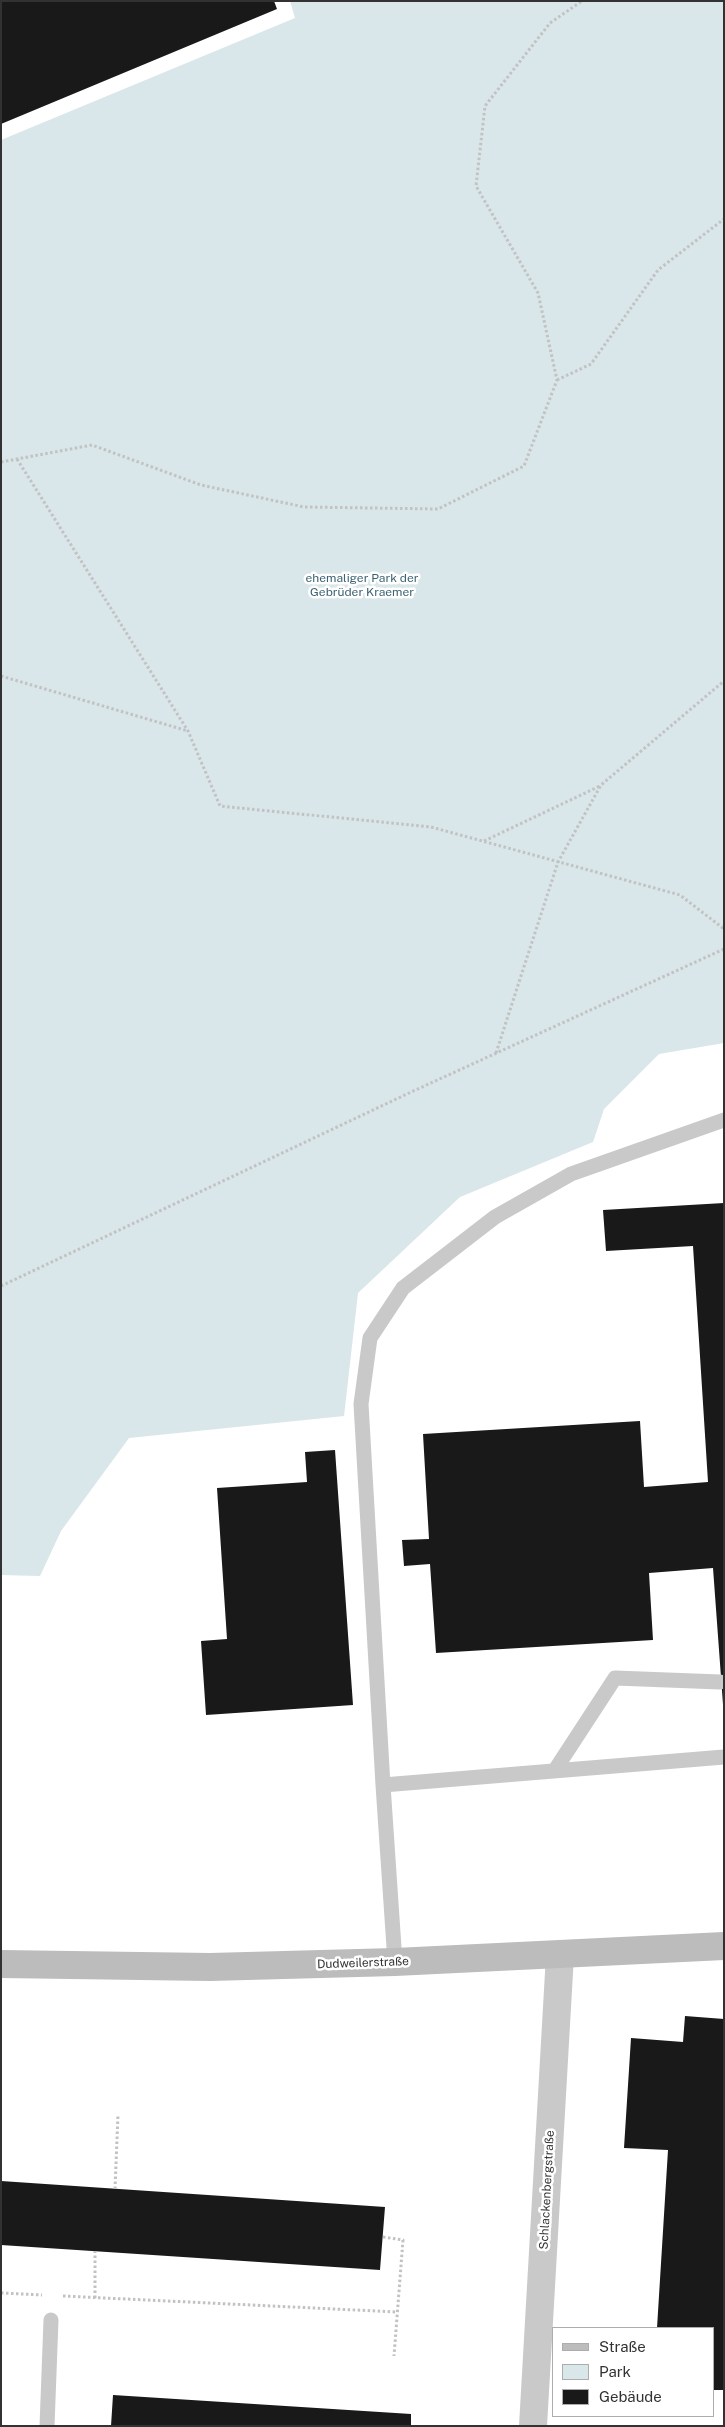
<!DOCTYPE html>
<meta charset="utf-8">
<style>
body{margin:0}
#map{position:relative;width:725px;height:2427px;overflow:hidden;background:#fff;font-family:"Public Sans",sans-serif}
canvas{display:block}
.frame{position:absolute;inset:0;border:2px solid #323232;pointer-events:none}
.legend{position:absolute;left:552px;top:2327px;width:162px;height:90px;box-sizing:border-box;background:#fff;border:1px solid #adadad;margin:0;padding:6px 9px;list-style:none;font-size:15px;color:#323232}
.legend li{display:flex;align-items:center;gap:10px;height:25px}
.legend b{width:25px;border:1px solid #adadad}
</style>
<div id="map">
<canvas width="725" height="2427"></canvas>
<div class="frame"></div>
<ul class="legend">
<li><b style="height:6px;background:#bcbcbc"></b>Straße</li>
<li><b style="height:14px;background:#d9e6ea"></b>Park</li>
<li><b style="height:14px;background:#191919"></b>Gebäude</li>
</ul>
</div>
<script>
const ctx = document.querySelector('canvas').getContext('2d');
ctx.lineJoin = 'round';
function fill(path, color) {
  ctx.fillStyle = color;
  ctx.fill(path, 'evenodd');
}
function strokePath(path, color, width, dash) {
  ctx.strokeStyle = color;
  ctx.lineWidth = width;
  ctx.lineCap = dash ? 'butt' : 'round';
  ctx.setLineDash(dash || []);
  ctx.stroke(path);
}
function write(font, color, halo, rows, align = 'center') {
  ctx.font = font + ' "Public Sans",sans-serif';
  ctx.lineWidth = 5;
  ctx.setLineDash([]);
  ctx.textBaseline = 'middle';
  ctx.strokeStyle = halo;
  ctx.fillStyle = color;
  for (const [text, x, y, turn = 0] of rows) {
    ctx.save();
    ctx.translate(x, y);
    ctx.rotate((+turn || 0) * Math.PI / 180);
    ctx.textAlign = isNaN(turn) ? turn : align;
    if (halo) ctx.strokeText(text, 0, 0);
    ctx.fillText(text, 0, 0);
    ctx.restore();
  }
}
fill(new Path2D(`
 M 290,1 L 724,1 L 724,1043 L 659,1054 L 604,1109 L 593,1142 L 460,1197 L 358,1293 L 344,1416 L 129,1438 L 61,1531 L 40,1576 L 1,1575 L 1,140 L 295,18 Z`), '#d9e6ea');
fill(new Path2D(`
 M 1,1 L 274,1 L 277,9 L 1,124 Z
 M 724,1203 L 724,1718 L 713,1568 L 649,1573 L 653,1640 L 436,1653 L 430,1564 L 404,1566 L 402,1540 L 429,1539 L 423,1434 L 640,1421 L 644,1487 L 708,1482 L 693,1246 L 606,1251 L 603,1210 Z
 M 335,1450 L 353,1705 L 206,1715 L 201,1641 L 227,1639 L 217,1488 L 307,1482 L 305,1452 Z
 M 685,2016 L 724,2019 L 724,2390 L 714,2390 L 714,2328 L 657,2328 L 668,2150 L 624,2148 L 631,2038 L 683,2042 Z
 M 1,2181 L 385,2207 L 380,2270 L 1,2245 Z
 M 113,2395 L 411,2414 L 411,2426 L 111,2426 Z`), '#191919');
strokePath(new Path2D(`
 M 557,380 L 591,364 L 658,270 L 724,219
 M 17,459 L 188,731 L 220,806 L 431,827 L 680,895 L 724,929
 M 1,462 L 92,445 L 201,485 L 304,507 L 438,509 L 524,466 L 557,380 L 538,293 L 476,186 L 485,106 L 550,23 L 582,1
 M 1,676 L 188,731
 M 484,841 L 600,786
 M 496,1053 L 558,862 L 601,785 L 724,681
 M 1,1286 L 409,1093 L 724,949
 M 115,2189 L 118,2115
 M 383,2237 L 403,2240 L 394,2356
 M 1,2293 L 42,2295
 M 63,2296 L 397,2312
 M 95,2298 L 95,2251`), '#c2c2c2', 3, [2.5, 2.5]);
strokePath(new Path2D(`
 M 555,1770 L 615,1678 L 720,1682
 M 383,1785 L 724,1757
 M 395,1962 L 383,1785 L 361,1404 L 370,1338 L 403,1288 L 495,1217 L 571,1174 L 724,1120
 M 47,2426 L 51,2320`), '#c9c9c9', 15);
strokePath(new Path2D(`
 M 533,2426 L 560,1955`), '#c9c9c9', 28);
strokePath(new Path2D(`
 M 1,1964 L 210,1967 L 395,1962 L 724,1946`), '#bcbcbc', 28);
write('12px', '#3b6272', '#fff', [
 ["ehemaliger Park der",362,578],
 ["Gebrüder Kraemer",362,592]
]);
write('12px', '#323232', '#fff', [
 ["Dudweilerstraße",363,1963,-2],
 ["Schlackenbergstraße",547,2190,-87]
]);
</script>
